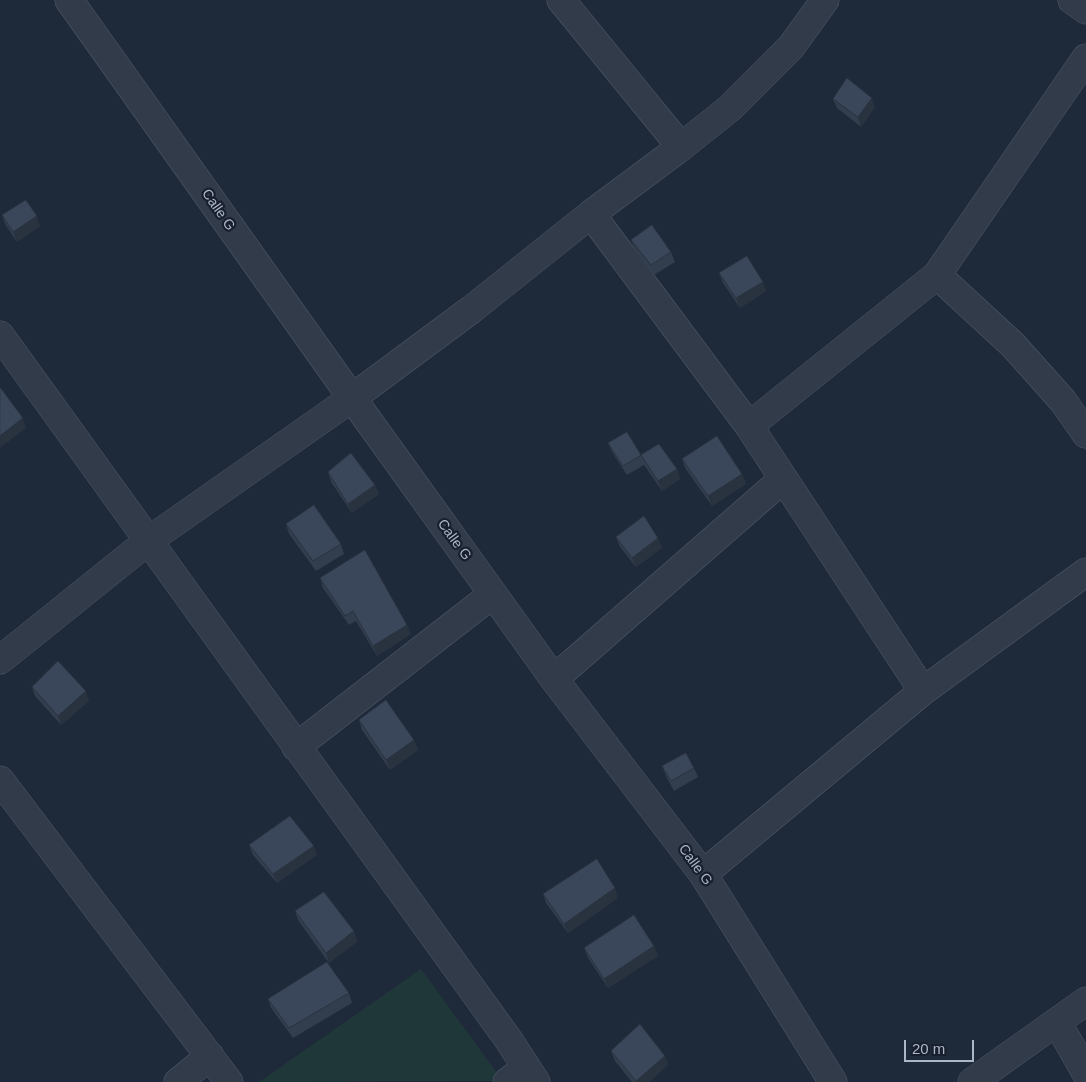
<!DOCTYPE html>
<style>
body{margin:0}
#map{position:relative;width:1086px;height:1082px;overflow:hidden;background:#1e2939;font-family:Helvetica,sans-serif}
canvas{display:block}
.scale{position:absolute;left:904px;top:1040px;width:70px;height:22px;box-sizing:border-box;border:2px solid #acb6c7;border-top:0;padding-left:6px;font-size:15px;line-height:18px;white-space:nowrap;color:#acb6c7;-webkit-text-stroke:4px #18202e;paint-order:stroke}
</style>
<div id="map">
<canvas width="1086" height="1082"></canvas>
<div class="scale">20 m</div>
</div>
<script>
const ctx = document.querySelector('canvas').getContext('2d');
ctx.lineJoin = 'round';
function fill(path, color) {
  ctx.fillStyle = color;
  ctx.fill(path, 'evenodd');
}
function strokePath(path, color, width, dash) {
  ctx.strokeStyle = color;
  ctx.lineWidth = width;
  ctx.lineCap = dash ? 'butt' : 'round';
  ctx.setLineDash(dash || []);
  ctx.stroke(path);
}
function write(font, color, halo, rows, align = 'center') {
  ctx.font = font + ' Helvetica,sans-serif';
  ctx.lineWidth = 4.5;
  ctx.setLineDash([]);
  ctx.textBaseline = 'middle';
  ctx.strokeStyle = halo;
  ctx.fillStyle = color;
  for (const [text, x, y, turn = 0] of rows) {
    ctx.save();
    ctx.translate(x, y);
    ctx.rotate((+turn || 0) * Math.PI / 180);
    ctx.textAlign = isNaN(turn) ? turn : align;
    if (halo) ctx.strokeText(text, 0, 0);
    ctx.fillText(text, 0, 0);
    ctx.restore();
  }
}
fill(new Path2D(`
 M 421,969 L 503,1081 L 259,1082 Z`), '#20373a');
const minor = new Path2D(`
 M 69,0 L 352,398 L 493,594 L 554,679 L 703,874 L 833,1082
 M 561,0 L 681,147
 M 1072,0 L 1086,10
 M 591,214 L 749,426 L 923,691
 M 937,275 L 1013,345 L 1063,401 L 1086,434
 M 0,335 L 508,1039 L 536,1082
 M 749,426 L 937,275 L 1086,58
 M 0,660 L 148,541 L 352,398 L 472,309 L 591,214 L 681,147 L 730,108 L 791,47 L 825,0
 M 554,679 L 783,479
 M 296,747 L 493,594
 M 0,780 L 229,1082
 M 703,874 L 923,691 L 1086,572
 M 1057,1022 L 1086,1073
 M 178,1082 L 210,1056
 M 507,1082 L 526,1068
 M 972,1082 L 1086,1001`);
strokePath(minor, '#4f5968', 29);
strokePath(minor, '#323b4a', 28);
fill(new Path2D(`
 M 833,99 L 875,107 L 861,127 L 837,108 Z
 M 2,215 L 40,226 L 17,242 L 5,224 Z
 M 631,240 L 671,252 L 675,262 L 654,275 L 635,250 Z
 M 719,273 L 766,291 L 740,308 L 723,283 Z
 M 608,443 L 641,455 L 644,465 L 627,475 L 612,452 Z
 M 641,455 L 677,469 L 680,479 L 662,491 L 644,465 Z
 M 682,459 L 742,474 L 746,484 L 712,506 L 685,468 Z
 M 328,472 L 375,485 L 379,494 L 352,513 L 331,482 Z
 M 286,524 L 341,544 L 344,554 L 316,571 L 289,534 Z
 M 616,537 L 658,538 L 662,548 L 636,567 L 620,547 Z
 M 320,578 L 407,625 L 411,634 L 377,656 L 356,621 L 349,625 L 323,588 Z
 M 32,687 L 89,701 L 61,725 L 35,696 Z
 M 359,720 L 414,740 L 418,750 L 390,770 L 362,730 Z
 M 662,766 L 694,768 L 698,777 L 674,791 L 666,776 Z
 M 249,845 L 317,855 L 277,883 L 253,855 Z
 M 543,894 L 618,898 L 568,933 L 546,903 Z
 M 295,911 L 358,941 L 329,963 L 298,920 Z
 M 654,946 L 658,956 L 608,988 L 588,958 L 584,948 Z
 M 349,993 L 352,1003 L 293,1038 L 271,1008 L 268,999 Z
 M 611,1051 L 665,1056 L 668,1065 L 649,1082 L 632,1082 L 615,1061 Z`), '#323d4d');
fill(new Path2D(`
 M 872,98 L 875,107 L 861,127 L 858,117 Z
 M 37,216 L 40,226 L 17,242 L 13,232 Z
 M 763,282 L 766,291 L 740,308 L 736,298 Z
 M 23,418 L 26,428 L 0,448 L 0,436 Z
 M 677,469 L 680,479 L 662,491 L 658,481 Z
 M 742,474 L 746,484 L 712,506 L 708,496 Z
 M 375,485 L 379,494 L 352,513 L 348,504 Z
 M 658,538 L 662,548 L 636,567 L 632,558 Z
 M 407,625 L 411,634 L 377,656 L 373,646 Z
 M 86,691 L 89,701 L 61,725 L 58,716 Z
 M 414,740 L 418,750 L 390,770 L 386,760 Z
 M 314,846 L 317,855 L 277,883 L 273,874 Z
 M 615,888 L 618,898 L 568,933 L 564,924 Z
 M 354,931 L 358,941 L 329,963 L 326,953 Z
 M 654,946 L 658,956 L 608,988 L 604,979 Z
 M 665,1056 L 668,1065 L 649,1082 L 636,1082 L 636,1081 Z`), '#29323f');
const building = new Path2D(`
 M 847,78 L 872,98 L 858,117 L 833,99 Z
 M 26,200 L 37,216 L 13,232 L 2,215 Z
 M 652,225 L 671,252 L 651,265 L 631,240 Z
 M 747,256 L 763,282 L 736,298 L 719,273 Z
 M 0,387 L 23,418 L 0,436 Z
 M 627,432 L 641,455 L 623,466 L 608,443 Z
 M 717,436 L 742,474 L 708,496 L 682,459 Z
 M 659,444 L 677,469 L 658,481 L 641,455 Z
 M 351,453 L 375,485 L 348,504 L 328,472 Z
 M 314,505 L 341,544 L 313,561 L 286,524 Z
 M 644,516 L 658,538 L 632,558 L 616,537 Z
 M 365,550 L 407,625 L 373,646 L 353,611 L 345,616 L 320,578 Z
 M 58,661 L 86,691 L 58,716 L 32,687 Z
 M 386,700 L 414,740 L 386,760 L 359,720 Z
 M 686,753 L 694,768 L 671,781 L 662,766 Z
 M 290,816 L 314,846 L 273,874 L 249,845 Z
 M 597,859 L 615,888 L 564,924 L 543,894 Z
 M 324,892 L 354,931 L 326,953 L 295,911 Z
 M 634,915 L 654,946 L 604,979 L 584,948 Z
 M 327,962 L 349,993 L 289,1028 L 268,999 Z
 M 640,1024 L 665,1056 L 636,1081 L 611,1051 Z`);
fill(building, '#3a475a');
strokePath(building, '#29323f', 1);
write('14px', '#acb6c7', '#18202e', [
 ["Calle G",218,210,55],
 ["Calle G",454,540,54],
 ["Calle G",695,865,54]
]);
</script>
